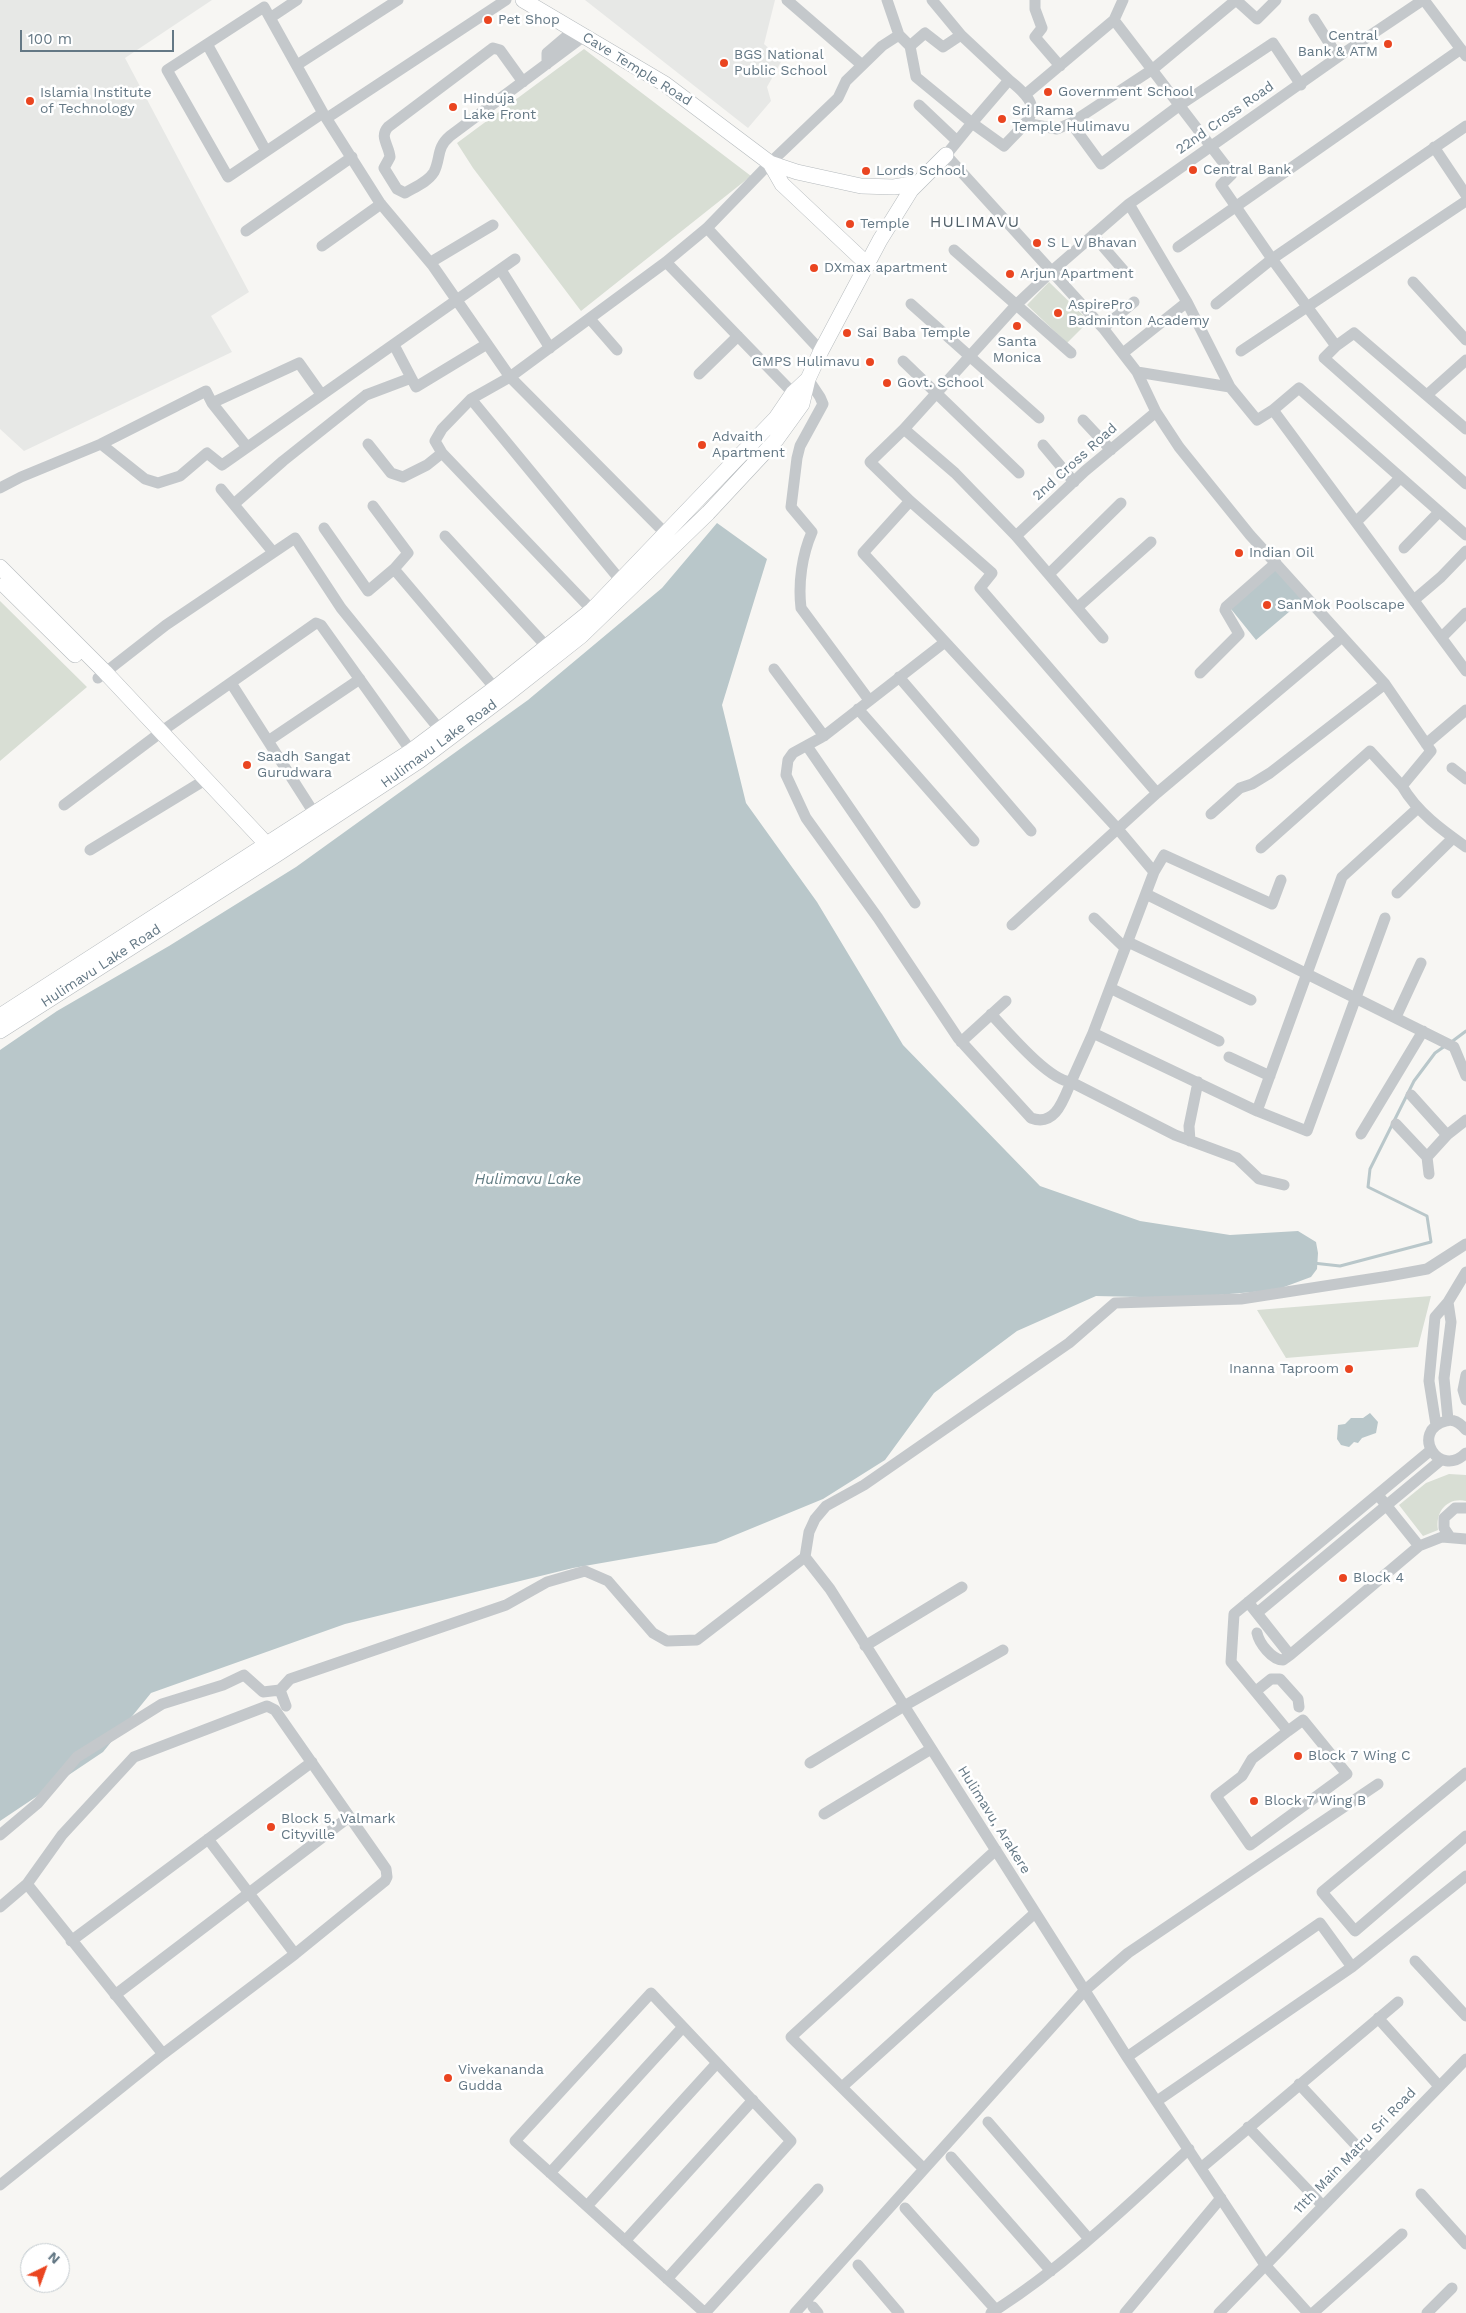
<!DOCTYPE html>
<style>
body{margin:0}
#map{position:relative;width:1466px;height:2313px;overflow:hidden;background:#f7f6f3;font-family:"Work Sans",sans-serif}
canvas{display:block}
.north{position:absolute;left:20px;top:2243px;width:50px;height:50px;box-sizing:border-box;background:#fff;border:1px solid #c1c9ce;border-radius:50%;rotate:42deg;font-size:14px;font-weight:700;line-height:20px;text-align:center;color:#647885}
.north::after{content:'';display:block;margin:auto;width:18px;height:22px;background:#ea4520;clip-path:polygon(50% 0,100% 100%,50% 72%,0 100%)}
.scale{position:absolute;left:20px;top:30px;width:154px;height:22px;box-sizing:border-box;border:2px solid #647885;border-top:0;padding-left:6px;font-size:15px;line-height:18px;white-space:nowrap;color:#647885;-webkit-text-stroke:4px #fff;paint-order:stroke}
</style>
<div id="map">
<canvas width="1466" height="2313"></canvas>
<div class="north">N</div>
<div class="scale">100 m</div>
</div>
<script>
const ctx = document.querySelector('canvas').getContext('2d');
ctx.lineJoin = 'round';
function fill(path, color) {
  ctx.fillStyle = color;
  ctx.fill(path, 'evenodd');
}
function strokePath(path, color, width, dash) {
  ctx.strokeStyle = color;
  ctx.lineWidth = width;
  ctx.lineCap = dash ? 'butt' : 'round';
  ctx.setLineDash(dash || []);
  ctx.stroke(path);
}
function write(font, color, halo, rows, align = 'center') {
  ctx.font = font + ' "Work Sans",sans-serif';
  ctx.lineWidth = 5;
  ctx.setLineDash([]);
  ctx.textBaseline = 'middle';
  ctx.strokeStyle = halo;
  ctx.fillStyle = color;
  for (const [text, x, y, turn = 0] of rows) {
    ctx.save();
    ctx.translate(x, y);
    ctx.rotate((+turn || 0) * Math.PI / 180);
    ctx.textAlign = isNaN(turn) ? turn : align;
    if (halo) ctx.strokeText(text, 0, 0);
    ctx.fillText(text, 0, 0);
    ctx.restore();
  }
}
fill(new Path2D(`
 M 0,0 L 212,0 L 125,58 L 249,292 L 211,316 L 232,352 L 24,451 L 0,429 Z
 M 585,0 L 775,0 L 764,44 L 782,60 L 767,87 L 771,101 L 748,128 Z`), '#e7e8e6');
fill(new Path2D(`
 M 584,49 L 751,176 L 581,311 L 473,168 L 457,143 Z
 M 1049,282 L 1089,321 L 1067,343 L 1027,305 Z
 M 0,601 L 87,687 L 0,761 Z
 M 1431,1296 L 1418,1347 L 1286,1358 L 1257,1310 Z
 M 1449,1474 L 1466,1475 L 1466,1501 C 1447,1497 1435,1512 1438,1530 L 1423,1536 L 1399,1505 L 1426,1483 Z`), '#d8ded4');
fill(new Path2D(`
 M 717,523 L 767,559 L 722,705 L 746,803 L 817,902 L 903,1045 L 1040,1186 L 1140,1221 L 1230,1235 L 1298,1231 L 1316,1242 L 1318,1253 L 1317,1269 L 1311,1277 L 1276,1290 L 1183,1298 L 1096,1296 L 1017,1331 L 934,1393 L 885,1460 L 823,1499 L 716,1543 L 573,1568 L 345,1624 L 151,1693 L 103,1752 L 0,1821 L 0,1050 L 57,1011 L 169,946 L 296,867 L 528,700 L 662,588 Z
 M 1274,568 L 1303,600 L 1256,640 L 1231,609 Z
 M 1370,1413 L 1378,1422 L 1376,1433 L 1362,1438 L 1358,1443 L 1354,1442 L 1349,1447 L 1341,1445 L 1337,1439 L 1338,1425 L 1345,1424 L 1351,1418 L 1363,1418 Z`), '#b9c7ca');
strokePath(new Path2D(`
 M 1450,1043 L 1466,1031
 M 1313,1263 L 1340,1266 L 1431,1242 L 1427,1216 L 1368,1187 L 1370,1169 L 1414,1081 L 1435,1053 L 1445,1046`), '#b9c7ca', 3);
const major = new Path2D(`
 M 523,0 L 665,84 L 770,163 L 797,172 L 861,186 L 894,187 L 917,183
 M 770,163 L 782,184 L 868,265
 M 0,567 L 105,672 L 273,851
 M 4,585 L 75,655
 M 0,1016 L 411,751 L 495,688 L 592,610 L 776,418 L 793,393 L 808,379
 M 0,1031 L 276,855 L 419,761 L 505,696 L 581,636 L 708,513 L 776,440 L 802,404 L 808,379 L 821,351 L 880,240 L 911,190 L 946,155`);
strokePath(major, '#b5babd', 16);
strokePath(new Path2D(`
 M 787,0 L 862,65
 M 887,0 L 899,35 L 910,46 L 916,77 L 972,123 L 946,155 L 1103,328 L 1137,372 L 1156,412 L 1179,447 L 1250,535 L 1385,684 L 1431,751 L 1402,786 C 1417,812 1442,830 1466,847
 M 932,0 L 961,35 L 1009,80
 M 1035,0 L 1035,9 L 1042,28 L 1035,37 L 1060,66
 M 1236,0 L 1257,19 L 1276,0
 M 1424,0 L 1466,56
 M 270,18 L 297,0
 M 1314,19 L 1338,57
 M 1114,20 L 1232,174 L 1221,185 L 1272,259 L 1336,346 L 1354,333 L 1466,429
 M 207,44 L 266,151
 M 910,46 L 925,33 L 943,47 L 961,35
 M 547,64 L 547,53 L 574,30
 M 297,65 L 398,0
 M 1009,80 C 1047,110 1032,116 1004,146 L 972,123 Z
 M 523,82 L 500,50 L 493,48 L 388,127 C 379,137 389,145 390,157 L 384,168 L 397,189 L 405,193 C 415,187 428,182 434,172 C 441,158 436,148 450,136 L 584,36
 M 1026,94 L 1114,20 L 1123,0
 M 919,105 L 957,141
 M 323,113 L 228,177 L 167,70 L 264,7 L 323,113 L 380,203 L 433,266 L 510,377 L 670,538
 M 327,118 L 506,0
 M 1025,123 L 1057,129 L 1071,123 L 1153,69 L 1236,0
 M 1071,123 L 1101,164 L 1180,105 L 1273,43 L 1301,85
 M 1434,147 L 1466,195
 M 1129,204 L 1187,302 L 1230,387 L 1257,420 L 1273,410 L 1299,388 L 1466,535
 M 707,228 L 821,351
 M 246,231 L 352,157
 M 1093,235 L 1125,272
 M 322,246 L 381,204
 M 1178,247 L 1461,49
 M 954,250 L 1071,353
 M 431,262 L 493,225
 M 666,262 L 793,393
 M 501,270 L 550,348
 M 1413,282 L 1466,340
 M 911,304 L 1039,418
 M 1216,304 L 1272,259 L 1466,126
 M 590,319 L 617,350
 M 1103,328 L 1134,302
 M 394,345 L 416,387 L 487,344
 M 1336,346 L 1324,358 L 1466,484
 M 1241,351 L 1466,201
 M 1123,353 L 1187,302
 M 903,361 L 1019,473
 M 1137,372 L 1230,387
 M 699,374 L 738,336
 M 808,379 L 820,397 L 823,404 L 800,446 L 797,458 L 791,507 L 812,532 C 802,555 798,583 801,608 L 869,700
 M 1428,394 L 1466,360
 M 471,399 L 621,581
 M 212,403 L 247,447
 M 1273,410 L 1466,671
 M 1083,420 L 1111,450
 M 904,429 L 955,473 L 1016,536 L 1103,638
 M 101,444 L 145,479 L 158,483 L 180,476 L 207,453 L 222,465 L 515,259
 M 368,444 L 391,473 L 403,477 L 427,465 L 442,453
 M 1043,445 L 1074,482
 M 0,488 L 21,477 L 101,444 L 206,391 L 212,403 L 299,363 L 321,394
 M 221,489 L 273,552
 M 910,501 L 863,553 L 1117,828 L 1154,872 L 1093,1033 L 1257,1111 L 1307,1131 L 1385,918
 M 234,504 L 283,461 L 366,395 L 411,378
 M 373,506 L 408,553 L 394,569
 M 1357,521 L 1400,478
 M 324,528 L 368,591 L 394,569 L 499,693
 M 445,536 L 547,647
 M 1016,536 L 1085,471 L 1156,412
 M 1404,548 L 1439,512
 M 1049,574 L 1121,503
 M 1414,600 L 1441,577 L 1466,551
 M 1078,607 L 1151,542
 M 592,610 L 442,453 L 435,441 L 442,429 L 471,399 L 510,377 L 666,262 L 707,228 L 770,163 L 838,98 L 846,81 L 882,46 L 899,35
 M 1442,637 L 1466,613
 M 945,642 L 824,736 L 793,753 L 788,760 L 786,775 L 806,818 L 878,918 L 958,1038 L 1031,1118 C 1055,1127 1063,1101 1071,1082 C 1048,1080 1008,1032 991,1014
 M 774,669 L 824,736
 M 1200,673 L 1239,634 L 1225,610 L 1226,607 L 1276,563
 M 899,677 L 1031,831
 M 98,678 L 166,625 L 295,538 L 341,608 L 440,730
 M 231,683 L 314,813
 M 858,709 L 974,841
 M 162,731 L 316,623 L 321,625 L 411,751
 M 268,741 L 360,679
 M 1426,744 L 1466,710
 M 807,746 L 915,903
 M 1452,768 L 1466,779
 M 1157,793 L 980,588 L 992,573 L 910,501 L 870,462 L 904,429 L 1017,304 L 1052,271 L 1129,204 L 1338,57 L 1423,0
 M 64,805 L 156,736
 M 1211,814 L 1240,788 L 1252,784 L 1270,773 L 1385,684
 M 1261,848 L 1370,751 L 1402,786
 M 90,850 L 200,783
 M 1154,872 L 1164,855 L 1272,904 L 1281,880
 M 1397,893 L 1453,838
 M 1146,894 L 1454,1047 L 1466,1076
 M 1094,918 L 1125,948
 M 1012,925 L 1157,793 L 1342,637
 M 1128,942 L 1251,1000
 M 1110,988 L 1219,1041
 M 1396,1017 L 1421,963
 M 1093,1033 L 1071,1082 L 1175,1135 L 1237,1158 L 1259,1179 L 1284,1185
 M 961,1042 L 1006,1001
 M 1229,1057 L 1270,1076
 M 1411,1095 L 1447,1135
 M 1257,1111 L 1342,877 L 1418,808
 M 1396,1124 L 1427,1157
 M 1361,1134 L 1423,1031
 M 1190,1141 L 1189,1126 L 1198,1082
 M 1429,1174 L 1427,1157 L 1447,1135 L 1466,1120
 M 1466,1375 L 1463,1390 L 1466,1400
 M 1448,1420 L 1444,1378 L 1451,1322 L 1448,1302
 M 1436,1425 L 1429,1381 L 1435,1317 L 1448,1302 L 1466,1272
 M 1466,1430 C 1461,1424 1454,1418 1446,1421 C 1409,1431 1439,1480 1466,1453
 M 1450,1537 L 1444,1528 L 1444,1518 L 1455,1508 L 1466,1508
 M 1419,1546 L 1442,1537 L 1466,1539
 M 805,1557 L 830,1589 L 1127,2057 L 1265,2265 L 1308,2313
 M 1248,1602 L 1290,1655 L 1419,1546 L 1378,1495
 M 1257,1613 L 1441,1460
 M 1257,1633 C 1259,1643 1272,1660 1283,1660 L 1290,1655
 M 865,1646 L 962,1587
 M 1256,1691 L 1271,1679 L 1280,1679 L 1298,1699 L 1299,1707
 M 286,1706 L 280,1690 L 290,1679 L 506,1605 L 547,1582 L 585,1571 L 608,1581 L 653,1633 L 667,1641 L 697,1640 L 805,1557 L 809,1532 L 815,1519 L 826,1506 L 864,1485 L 1069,1343 L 1115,1303 L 1241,1299 L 1389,1276 L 1427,1269 L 1466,1244
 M 1288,1731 L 1252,1759 L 1242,1776 L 1216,1796 L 1250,1845 L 1347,1774 L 1303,1720 L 1288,1731 L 1231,1662 L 1234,1614 L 1431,1450
 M 810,1763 L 904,1706 L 1003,1650
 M 1466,1773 L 1322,1892 L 1355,1931 L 1466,1836
 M 824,1814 L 931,1749
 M 0,1835 L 38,1803 L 77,1757 L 162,1704 L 223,1685 L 244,1675 L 263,1692 L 280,1690
 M 208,1839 L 295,1954
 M 0,1907 L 27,1884 L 163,2054
 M 71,1941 L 312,1762
 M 1415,1961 L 1466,2016
 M 115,1995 L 349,1817
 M 1378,2018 L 1439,2086
 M 1127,2057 L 1320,1923 L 1352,1967
 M 1299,2084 L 1368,2158
 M 842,2087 L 1035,1913
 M 1157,2101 L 1352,1967 L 1466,1876
 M 988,2122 L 1089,2239
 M 1248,2127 L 1323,2206
 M 951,2157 L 1051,2271
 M 1201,2168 L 1398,2002
 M 924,2169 L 791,2037 L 996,1850
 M 550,2173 L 683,2027
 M 0,2185 L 163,2054 L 295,1954 L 385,1881 L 387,1877 L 386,1869 L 275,1710 L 267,1706 L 134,1757 L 62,1835 L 27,1884
 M 1421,2194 L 1466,2244
 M 587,2206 L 717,2063
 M 905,2208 L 996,2310
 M 625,2241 L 753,2100
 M 858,2265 L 899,2313
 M 667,2279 L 791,2141 L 651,1993 L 515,2141 L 705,2313
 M 813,2307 L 818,2313
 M 705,2313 L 818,2189
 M 795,2313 L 1084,1991 L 1128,1953 L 1378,1784
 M 991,2313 C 1064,2267 1126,2207 1189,2149
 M 1125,2313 L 1221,2198
 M 1219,2313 L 1466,2059
 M 1313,2313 L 1402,2234
 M 1427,2313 L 1452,2288`), '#c4c8cb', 11);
strokePath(major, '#fff', 15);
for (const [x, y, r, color] of [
 [488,20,5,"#ea4520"],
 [1388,44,5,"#ea4520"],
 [724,63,5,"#ea4520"],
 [1048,92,5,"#ea4520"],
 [30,101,5,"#ea4520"],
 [453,107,5,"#ea4520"],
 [1002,119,5,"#ea4520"],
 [1193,170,5,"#ea4520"],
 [866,171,5,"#ea4520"],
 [850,224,5,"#ea4520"],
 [1037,243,5,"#ea4520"],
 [814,268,5,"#ea4520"],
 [1010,274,5,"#ea4520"],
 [1058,313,5,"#ea4520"],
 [1017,326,5,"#ea4520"],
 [847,333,5,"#ea4520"],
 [870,362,5,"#ea4520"],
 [887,383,5,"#ea4520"],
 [702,445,5,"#ea4520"],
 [1239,553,5,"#ea4520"],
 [1267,605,5,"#ea4520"],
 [247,765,5,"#ea4520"],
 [1349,1369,5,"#ea4520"],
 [1343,1578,5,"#ea4520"],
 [1298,1756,5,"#ea4520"],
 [1254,1801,5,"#ea4520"],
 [271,1827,5,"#ea4520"],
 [448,2078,5,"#ea4520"]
]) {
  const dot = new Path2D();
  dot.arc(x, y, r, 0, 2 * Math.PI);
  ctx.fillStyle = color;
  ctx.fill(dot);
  strokePath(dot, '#fff', 2);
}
write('14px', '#647885', '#fff', [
 ["Pet Shop",498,20],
 ["Central",1378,36,"right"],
 ["Bank & ATM",1378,52,"right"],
 ["BGS National",734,55],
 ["Public School",734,71],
 ["Government School",1058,92],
 ["Islamia Institute",40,93],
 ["of Technology",40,109],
 ["Hinduja",463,99],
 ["Lake Front",463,115],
 ["Sri Rama",1012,111],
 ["Temple Hulimavu",1012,127],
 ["Central Bank",1203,170],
 ["Lords School",876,171],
 ["Temple",860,224],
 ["S L V Bhavan",1047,243],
 ["DXmax apartment",824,268],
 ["Arjun Apartment",1020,274],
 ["AspirePro",1068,305],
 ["Badminton Academy",1068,321],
 ["Sai Baba Temple",857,333],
 ["Santa",1017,342,"center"],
 ["Monica",1017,358,"center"],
 ["GMPS Hulimavu",860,362,"right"],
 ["Govt. School",897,383],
 ["Advaith",712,437],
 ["Apartment",712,453],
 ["Indian Oil",1249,553],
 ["SanMok Poolscape",1277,605],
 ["Saadh Sangat",257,757],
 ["Gurudwara",257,773],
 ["Inanna Taproom",1339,1369,"right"],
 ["Block 4",1353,1578],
 ["Block 7 Wing C",1308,1756],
 ["Block 7 Wing B",1264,1801],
 ["Block 5, Valmark",281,1819],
 ["Cityville",281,1835],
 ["Vivekananda",458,2070],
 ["Gudda",458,2086]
], 'left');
write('14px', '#647885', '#fff', [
 ["Cave Temple Road",637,69,32],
 ["22nd Cross Road",1225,118,-35],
 ["2nd Cross Road",1075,462,-42],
 ["Hulimavu Lake Road",439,744,-36],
 ["Hulimavu Lake Road",101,966,-33],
 ["Hulimavu, Arakere",994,1820,58],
 ["11th Main Matru Sri Road",1355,2151,-46]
]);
write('italic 15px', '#607b82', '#fff', [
 ["Hulimavu Lake",528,1180]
]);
ctx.letterSpacing = '1px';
write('16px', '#52616a', '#fff', [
 ["HULIMAVU",975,222]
]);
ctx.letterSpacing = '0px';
</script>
